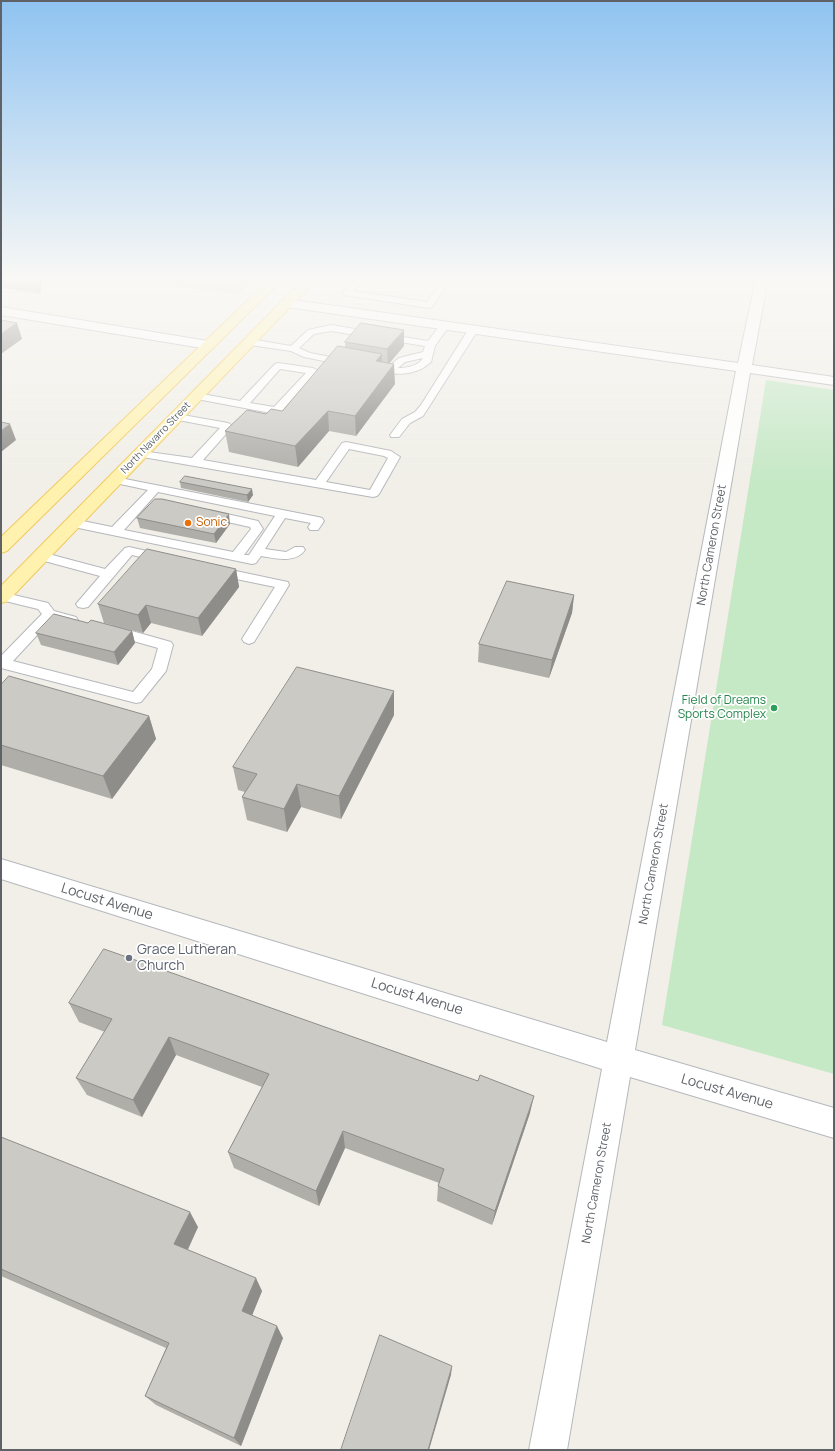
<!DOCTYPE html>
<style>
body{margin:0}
#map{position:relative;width:835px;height:1451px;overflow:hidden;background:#f1efe8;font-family:Manrope,sans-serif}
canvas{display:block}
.frame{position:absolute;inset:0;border:2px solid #5f6368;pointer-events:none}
</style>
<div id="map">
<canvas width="835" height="1451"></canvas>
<div class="frame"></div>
</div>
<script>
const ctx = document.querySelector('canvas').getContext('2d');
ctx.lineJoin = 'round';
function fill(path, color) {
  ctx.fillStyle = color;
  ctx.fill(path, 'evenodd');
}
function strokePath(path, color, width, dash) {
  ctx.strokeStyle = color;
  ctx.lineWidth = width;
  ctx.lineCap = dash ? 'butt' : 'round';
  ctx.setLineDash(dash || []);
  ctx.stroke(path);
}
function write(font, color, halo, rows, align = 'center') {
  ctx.font = font + ' Manrope,sans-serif';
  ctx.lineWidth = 3.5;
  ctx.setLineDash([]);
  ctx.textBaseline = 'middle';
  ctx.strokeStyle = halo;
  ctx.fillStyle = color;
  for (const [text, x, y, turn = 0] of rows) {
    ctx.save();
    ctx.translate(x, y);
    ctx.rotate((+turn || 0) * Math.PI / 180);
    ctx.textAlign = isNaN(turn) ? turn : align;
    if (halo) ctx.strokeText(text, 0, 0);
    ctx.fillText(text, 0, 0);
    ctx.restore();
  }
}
fill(new Path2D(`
 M 124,279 L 254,279 L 237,295 Z`), '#e0deda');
fill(new Path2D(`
 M 766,380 L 834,390 L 834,1074 L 662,1025 Z`), '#c5e8c5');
const service = new Path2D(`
 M 356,279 L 364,279 L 353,291 L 427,302 L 443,279 L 451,279 L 432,307 L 429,308 L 344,295 L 343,293 L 344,291 Z
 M 444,323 L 449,326 L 435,346 L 431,362 C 418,374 402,375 385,373 C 380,372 374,372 370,368 L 375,365 L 388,367 L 399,358 L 423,352 L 425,346 L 331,331 L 314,334 L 299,348 L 310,353 L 351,361 L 353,363 L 348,366 L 304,357 L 291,351 L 250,345 L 245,342 L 250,339 L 291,346 L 308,330 L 331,325 L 428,341 L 441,324 ZM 423,358 C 418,366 407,368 398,368 L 405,362 Z
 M 473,327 L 478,330 L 423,416 L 410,423 L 399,437 L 391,437 L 390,435 L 402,419 L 415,412 L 421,405 L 468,330 Z
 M 278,363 L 313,368 L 318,371 L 280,413 L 276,414 L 197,399 L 192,396 L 197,393 L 240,401 L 275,364 ZM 280,369 L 306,373 L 274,407 L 250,403 Z
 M 177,414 L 228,423 L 233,426 L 203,460 L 316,480 L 342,443 L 346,442 L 391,451 L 400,457 L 379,494 L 377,496 L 373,497 L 137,456 L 135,454 L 141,451 L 192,458 L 220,428 L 173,419 L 172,417 L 173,415 ZM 349,449 L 384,456 L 388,458 L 370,490 L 326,482 Z
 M 115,477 L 318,517 L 322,518 L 324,521 L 318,530 L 310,530 L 308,527 L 311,523 L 285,518 L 265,549 L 286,552 L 295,547 L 303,547 L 305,550 C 295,564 275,558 261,556 L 256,563 L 252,564 L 69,526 L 67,523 L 69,520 L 73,519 L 112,527 L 148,490 L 111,482 L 109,480 L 111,478 ZM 158,492 L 275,516 L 249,555 L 244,555 L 263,529 L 258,521 L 209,510 L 205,511 L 203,514 L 205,517 L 250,527 L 251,529 L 233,552 L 124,530 Z
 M 129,547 L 165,555 L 167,558 L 165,561 L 161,562 L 132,555 L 88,607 L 83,608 L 78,607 L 76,604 L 100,576 L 37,559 L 35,556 L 37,553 L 41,552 L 105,569 L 125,548 Z
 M 217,567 L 283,581 L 288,582 L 289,585 L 254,642 L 249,644 L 244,642 L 242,639 L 275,587 L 212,574 L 211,571 L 212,568 Z
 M 1,592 L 48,603 L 54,611 L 76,617 L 78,620 L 76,623 L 71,624 L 52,619 L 13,661 L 133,692 L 152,669 L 158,648 L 109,634 L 107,631 L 109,628 L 114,626 L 171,642 L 173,645 L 166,671 L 141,702 L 136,703 L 1,668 L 1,656 L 42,614 L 38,609 L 1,600 Z`);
const minor = new Path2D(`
 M 756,279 L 768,279 L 752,365 L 834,377 L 834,385 L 750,373 L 635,1050 L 834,1108 L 834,1138 L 630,1077 L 567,1450 L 529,1450 L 602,1069 L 1,879 L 1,859 L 607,1042 L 736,371 L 287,307 L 282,306 L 280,303 L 282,300 L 287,299 L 738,363 Z
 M 1,307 L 208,341 L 213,342 L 215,345 L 213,348 L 208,349 L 1,315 Z`);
const primary = new Path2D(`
 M 270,279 L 283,279 L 7,551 L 1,553 L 1,537 Z
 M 304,279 L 317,279 L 8,601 L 1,603 L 1,586 Z`);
strokePath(service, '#b5b8bc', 2);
strokePath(minor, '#b5b8bc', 2);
strokePath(primary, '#f2c960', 2);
fill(service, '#fff');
fill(minor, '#fff');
fill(primary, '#fff2af');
fill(new Path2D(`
 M 1,279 L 42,279 L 40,294 L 1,288 Z
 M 189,279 L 208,279 L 205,281 Z
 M 345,342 L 404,346 L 389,363 L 395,384 L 356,436 L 329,431 L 298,467 L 229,452 L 225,431 L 266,414 L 282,411 L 345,347 Z
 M 180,482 L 253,495 L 248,502 L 181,488 Z
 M 137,518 L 230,524 L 216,543 L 140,528 Z
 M 236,569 L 239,587 L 202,636 L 151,623 L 143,633 L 104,623 L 98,604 Z
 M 574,595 L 572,613 L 549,678 L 478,662 L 479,644 Z
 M 88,623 L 132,631 L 135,643 L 118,665 L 41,645 L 36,633 Z
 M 1,685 L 149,716 L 156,739 L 112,799 L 1,765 Z
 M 394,691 L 394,715 L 341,819 L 301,807 L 287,832 L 247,820 L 242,797 L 245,792 L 238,790 L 233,767 Z
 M 69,1003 L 530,1113 L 492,1225 L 437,1201 L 438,1186 L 439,1183 L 345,1148 L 319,1206 L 234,1168 L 228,1152 L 262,1087 L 176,1055 L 142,1117 L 87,1095 L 76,1078 L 105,1032 L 79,1022 Z
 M 1,1137 L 198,1227 L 188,1250 L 262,1291 L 252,1315 L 283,1338 L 241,1446 L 156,1405 L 145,1396 L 166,1348 L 1,1276 Z`), '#afaea9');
fill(new Path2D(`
 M 35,279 L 42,279 L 40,294 Z
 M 17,323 L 22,339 L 1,354 L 1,334 Z
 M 404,330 L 404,346 L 388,365 L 387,349 Z
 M 382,354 L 382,373 L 376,361 Z
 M 394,364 L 395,384 L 356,436 L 355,416 Z
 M 328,411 L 329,431 L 298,467 L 295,446 Z
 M 10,424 L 16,440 L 1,452 L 1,431 Z
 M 252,489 L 253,495 L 248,502 L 247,495 Z
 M 229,514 L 230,524 L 216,543 L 214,534 Z
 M 236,569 L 239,587 L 202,636 L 198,618 Z
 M 574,595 L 572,613 L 549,678 L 552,660 Z
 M 146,605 L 151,623 L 143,633 L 138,615 Z
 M 132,631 L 135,643 L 118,665 L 114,652 Z
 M 394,691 L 394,715 L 341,819 L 339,796 Z
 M 149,716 L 156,739 L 112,799 L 103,776 Z
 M 297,784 L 301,807 L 287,832 L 284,809 Z
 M 169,1037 L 176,1055 L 142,1117 L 133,1100 Z
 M 534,1096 L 530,1113 L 492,1225 L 495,1211 Z
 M 343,1131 L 345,1148 L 319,1206 L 316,1191 Z
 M 190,1212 L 198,1227 L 183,1259 L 174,1244 Z
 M 256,1278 L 262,1291 L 249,1323 L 242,1311 Z
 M 277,1326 L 283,1338 L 241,1446 L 234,1438 Z
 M 452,1366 L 451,1375 L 429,1450 L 428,1450 Z`), '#8f8d8a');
const building = new Path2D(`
 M 1,320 L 17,323 L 1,334 Z
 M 361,323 L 404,330 L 387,349 L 345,342 Z
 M 338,346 L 382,354 L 376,361 L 394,364 L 355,416 L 328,411 L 295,446 L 225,431 L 247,410 L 266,414 L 271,409 L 282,411 Z
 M 1,422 L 10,424 L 1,431 Z
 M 185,476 L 252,489 L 247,495 L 180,482 Z
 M 155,499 L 162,499 L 229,514 L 214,534 L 137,518 Z
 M 147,549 L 236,569 L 198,618 L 146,605 L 138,615 L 98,604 Z
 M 507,581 L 574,595 L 552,660 L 479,644 Z
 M 54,614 L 88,623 L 91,620 L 132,631 L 114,652 L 36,633 Z
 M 297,667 L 394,691 L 339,796 L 297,784 L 284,809 L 242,797 L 257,774 L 233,767 Z
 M 9,676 L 149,716 L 103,776 L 1,745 L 1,685 Z
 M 104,949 L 478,1081 L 480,1075 L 534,1096 L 495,1211 L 438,1186 L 444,1169 L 343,1131 L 316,1191 L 228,1152 L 269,1074 L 169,1037 L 133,1100 L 76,1078 L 112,1019 L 69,1003 Z
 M 1,1137 L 190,1212 L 174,1244 L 256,1278 L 242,1311 L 277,1326 L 234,1438 L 145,1396 L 169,1343 L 1,1269 Z
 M 380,1335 L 452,1366 L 428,1450 L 341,1450 Z`);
fill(building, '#cccac5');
strokePath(building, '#8f8d8a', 1);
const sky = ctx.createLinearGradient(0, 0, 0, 482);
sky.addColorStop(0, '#8fc3f1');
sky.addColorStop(0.58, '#f9f8f5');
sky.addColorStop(1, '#f9f8f500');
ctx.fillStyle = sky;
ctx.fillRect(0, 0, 835, 482);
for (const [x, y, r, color] of [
 [188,523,4,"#e8710a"],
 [774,708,4,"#2e9e5b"],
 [129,958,4,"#6b7280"]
]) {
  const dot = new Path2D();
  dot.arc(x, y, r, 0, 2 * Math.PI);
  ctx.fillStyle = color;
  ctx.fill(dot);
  strokePath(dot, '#fff', 1.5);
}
write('10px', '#5f6368', '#fff', [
 ["North Navarro Street",156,438,-46]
]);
write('12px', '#c56008', '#fff', [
 ["Sonic",196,523]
], 'left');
write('12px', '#5f6368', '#fff', [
 ["North Cameron Street",712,545,-80],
 ["North Cameron Street",654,864,-80],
 ["North Cameron Street",597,1183,-80]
]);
write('12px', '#27864d', '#fff', [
 ["Field of Dreams",766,701],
 ["Sports Complex",766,715]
], 'right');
write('14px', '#5f6368', '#fff', [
 ["Locust Avenue",107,902,17],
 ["Locust Avenue",417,997,17],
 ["Locust Avenue",727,1092,16]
]);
write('14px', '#5b616d', '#fff', [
 ["Grace Lutheran",137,950],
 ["Church",137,966]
], 'left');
</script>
